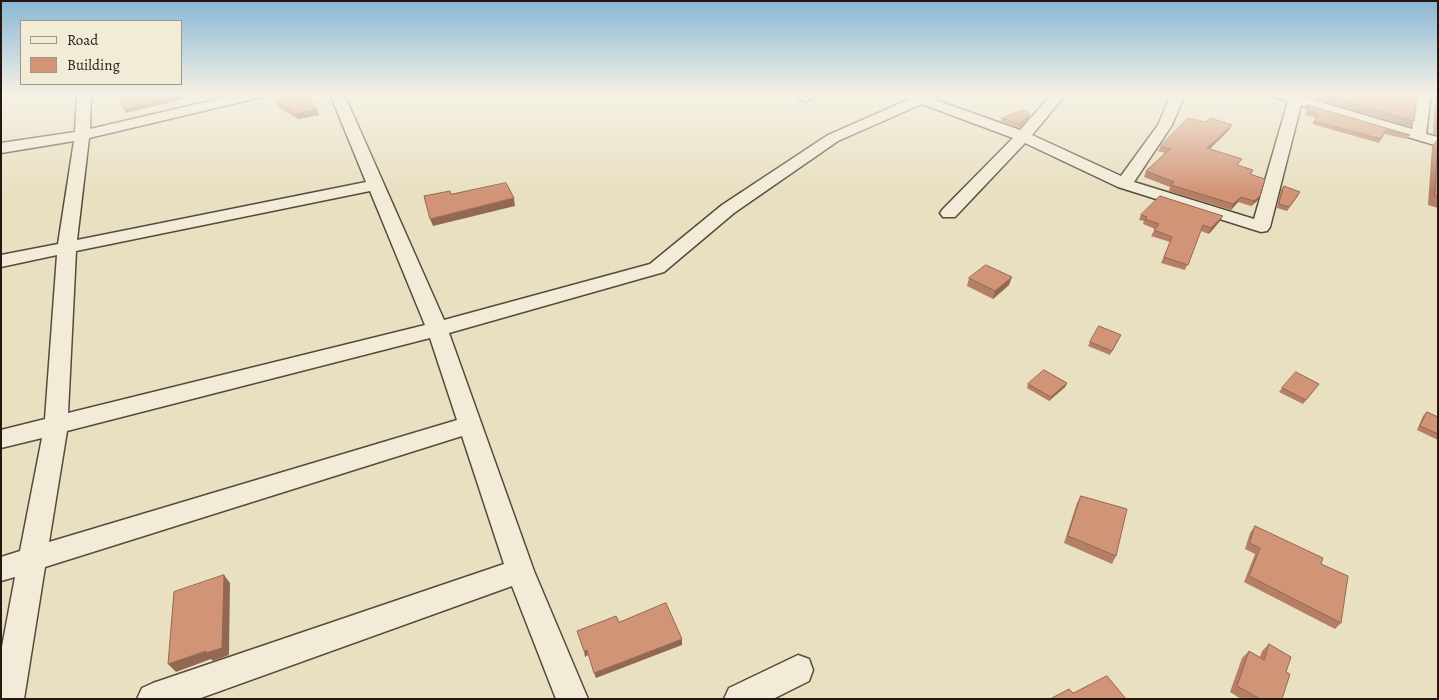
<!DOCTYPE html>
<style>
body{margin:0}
#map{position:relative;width:1439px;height:700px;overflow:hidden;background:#e9e0c2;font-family:Alegreya,serif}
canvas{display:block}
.frame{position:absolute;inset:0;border:2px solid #251811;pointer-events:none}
.legend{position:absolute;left:20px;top:20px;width:162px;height:65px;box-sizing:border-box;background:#f1ebd7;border:1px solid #9f9788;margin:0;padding:6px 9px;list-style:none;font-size:15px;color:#251811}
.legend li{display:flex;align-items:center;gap:10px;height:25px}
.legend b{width:25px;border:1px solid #9f9788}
</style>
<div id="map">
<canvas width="1439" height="700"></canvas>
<div class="frame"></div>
<ul class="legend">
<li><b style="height:6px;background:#f1ebd7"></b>Road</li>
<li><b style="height:14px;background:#d29477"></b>Building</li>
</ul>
</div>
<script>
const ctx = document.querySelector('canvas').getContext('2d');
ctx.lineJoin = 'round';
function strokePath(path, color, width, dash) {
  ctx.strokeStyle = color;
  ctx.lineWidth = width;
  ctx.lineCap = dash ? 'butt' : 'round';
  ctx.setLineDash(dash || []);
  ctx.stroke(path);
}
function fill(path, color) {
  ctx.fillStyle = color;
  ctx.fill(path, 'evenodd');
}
const minor = new Path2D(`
 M 77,94 L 91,94 L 90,129 L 240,94 L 264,94 L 262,97 L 89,138 L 77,240 L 366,182 L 330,94 L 344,94 L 444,320 L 650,264 L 722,205 L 828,135 L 910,99 L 908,97 L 911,94 L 940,94 L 933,99 L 1020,130 L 1052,94 L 1066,94 L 1032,135 L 1121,176 L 1158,125 L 1171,94 L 1185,94 L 1172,125 L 1134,182 L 1254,219 L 1288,101 L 1274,97 L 1272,94 L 1304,94 L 1303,97 L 1412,129 L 1417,94 L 1431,94 L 1426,134 L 1438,137 L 1438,146 L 1301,105 L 1270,227 L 1267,231 L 1261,232 L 1118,187 L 1025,143 L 955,217 L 943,217 L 940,213 L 943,209 L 1013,138 L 922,104 L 838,141 L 734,213 L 664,272 L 449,333 L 534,571 L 588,699 L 556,699 L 512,586 L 198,699 L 137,699 L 142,688 L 153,683 L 504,564 L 462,436 L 45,567 L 24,699 L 1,699 L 1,652 L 15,577 L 1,581 L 1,557 L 20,551 L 42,438 L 1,448 L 1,430 L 45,419 L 57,255 L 1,267 L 1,255 L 58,244 L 74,141 L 1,153 L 1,143 L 75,132 ZM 370,191 L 425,325 L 68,413 L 76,251 ZM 430,338 L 457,420 L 49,542 L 67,431 Z
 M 803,94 L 820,94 L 805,102 L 798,98 Z
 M 798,655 L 809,659 L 813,670 L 809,681 L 773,699 L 724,699 L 729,688 Z`);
strokePath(minor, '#564a3d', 3);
fill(minor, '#f1ebd7');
fill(new Path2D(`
 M 1216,94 L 1241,94 L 1236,99 Z
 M 1316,94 L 1394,94 L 1414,121 L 1410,127 L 1313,98 Z
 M 1435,94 L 1438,94 L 1438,135 L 1433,134 Z
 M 276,101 L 317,109 L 319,115 L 298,119 L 278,107 Z
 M 1308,105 L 1410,135 L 1407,139 L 1384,134 L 1379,143 L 1312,124 L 1316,118 L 1305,115 L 1307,110 L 1305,110 Z
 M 1029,117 L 1019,128 L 1001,121 L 1002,118 Z
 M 1229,130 L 1210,149 L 1238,165 L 1253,170 L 1251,174 L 1260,196 L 1257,201 L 1251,206 L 1238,202 L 1231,210 L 1169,191 L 1170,187 L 1144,177 L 1146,171 L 1165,153 L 1158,151 L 1161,146 Z
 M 1438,138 L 1438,208 L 1428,205 L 1432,146 Z
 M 1284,186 L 1298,196 L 1287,211 L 1277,208 L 1281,190 Z
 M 1141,215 L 1220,221 L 1209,234 L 1201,231 L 1185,270 L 1161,263 L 1170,242 L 1151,236 L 1155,229 L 1143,224 L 1144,221 L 1139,220 Z
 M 969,278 L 1009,285 L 993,299 L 967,286 Z
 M 1119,339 L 1110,355 L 1088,346 L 1090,342 Z
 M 1067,383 L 1065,387 L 1049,401 L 1027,388 L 1028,384 Z
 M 1319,384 L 1303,404 L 1279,392 L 1282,388 Z
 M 1427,412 L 1438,417 L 1438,440 L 1417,430 L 1423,416 Z
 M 1081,496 L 1116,556 L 1112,564 L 1064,543 L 1077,503 Z
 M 1255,526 L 1321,564 L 1341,623 L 1335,629 L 1244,582 L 1255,554 L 1245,549 L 1250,533 Z
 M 1269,644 L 1286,672 L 1282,699 L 1241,699 L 1230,692 L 1242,658 L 1249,651 L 1260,657 L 1262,651 Z`), '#b57f66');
fill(new Path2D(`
 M 181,96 L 183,99 L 126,113 L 124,109 Z
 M 317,109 L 319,115 L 298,119 L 295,114 Z
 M 1030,114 L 1029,117 L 1019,128 L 1020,124 Z
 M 1232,125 L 1229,130 L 1205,153 L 1207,148 Z
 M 1260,196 L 1257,201 L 1251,206 L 1254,201 Z
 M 1241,197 L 1238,202 L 1231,210 L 1233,204 Z
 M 514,198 L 515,206 L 433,226 L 430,219 Z
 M 1223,216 L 1220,221 L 1209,234 L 1211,228 Z
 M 1012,277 L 1009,285 L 993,299 L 995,291 Z
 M 1067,383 L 1065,387 L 1049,401 L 1051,397 Z
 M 224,575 L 230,583 L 229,655 L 213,661 L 211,659 L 176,672 L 168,664 L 206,651 Z
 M 682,639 L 682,645 L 596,678 L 594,673 Z
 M 587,650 L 588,655 L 585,657 L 584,651 Z`), '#936853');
const building = new Path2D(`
 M 118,94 L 180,94 L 181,96 L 124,109 Z
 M 307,94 L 317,109 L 295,114 L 276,101 Z
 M 1230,94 L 1239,94 L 1237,96 Z
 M 1321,94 L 1394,94 L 1417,100 L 1414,121 Z
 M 1308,105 L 1410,135 L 1386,130 L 1381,139 L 1314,121 L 1319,114 L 1307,111 L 1310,107 L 1307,106 Z
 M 1023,110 L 1030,114 L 1020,124 L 1002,118 Z
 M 1188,118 L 1206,122 L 1210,118 L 1232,125 L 1207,148 L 1242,159 L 1237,165 L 1253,170 L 1250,174 L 1265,179 L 1260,196 L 1254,201 L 1241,197 L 1233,204 L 1171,185 L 1174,182 L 1146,171 L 1170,149 L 1161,146 Z
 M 1438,138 L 1438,197 L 1435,196 Z
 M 506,183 L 514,198 L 430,219 L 424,196 L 450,191 L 451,194 Z
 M 1284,186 L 1300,192 L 1289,207 L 1279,204 Z
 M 1160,196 L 1223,216 L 1211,228 L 1203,225 L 1188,265 L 1164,257 L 1172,237 L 1154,230 L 1159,224 L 1145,219 L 1147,217 L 1141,215 Z
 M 986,265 L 1012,277 L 995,291 L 969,278 Z
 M 1099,326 L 1121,335 L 1112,351 L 1090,342 Z
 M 1044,370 L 1067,383 L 1051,397 L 1028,384 Z
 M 1296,372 L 1319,384 L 1306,400 L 1282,388 Z
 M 1427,412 L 1438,417 L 1438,434 L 1420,426 Z
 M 1081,496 L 1127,509 L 1116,556 L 1068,536 Z
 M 1255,526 L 1323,558 L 1321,564 L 1348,576 L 1341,623 L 1249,576 L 1260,548 L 1250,543 Z
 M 224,575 L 222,648 L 206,653 L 206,651 L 168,664 L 174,592 Z
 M 666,603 L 682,639 L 594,673 L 587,650 L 584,651 L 577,631 L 616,616 L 619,622 Z
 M 1269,644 L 1291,657 L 1286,672 L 1290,674 L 1282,699 L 1260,699 L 1237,686 L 1249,651 L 1264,660 Z
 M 1107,676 L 1126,699 L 1050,699 L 1069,689 L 1073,693 Z`);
fill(building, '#d29477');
strokePath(building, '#936853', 1);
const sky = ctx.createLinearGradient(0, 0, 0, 192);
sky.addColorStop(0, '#88b7d6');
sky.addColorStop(0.49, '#f5f1e4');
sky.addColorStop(1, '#f5f1e400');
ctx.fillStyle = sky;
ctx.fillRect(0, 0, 1439, 192);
</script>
